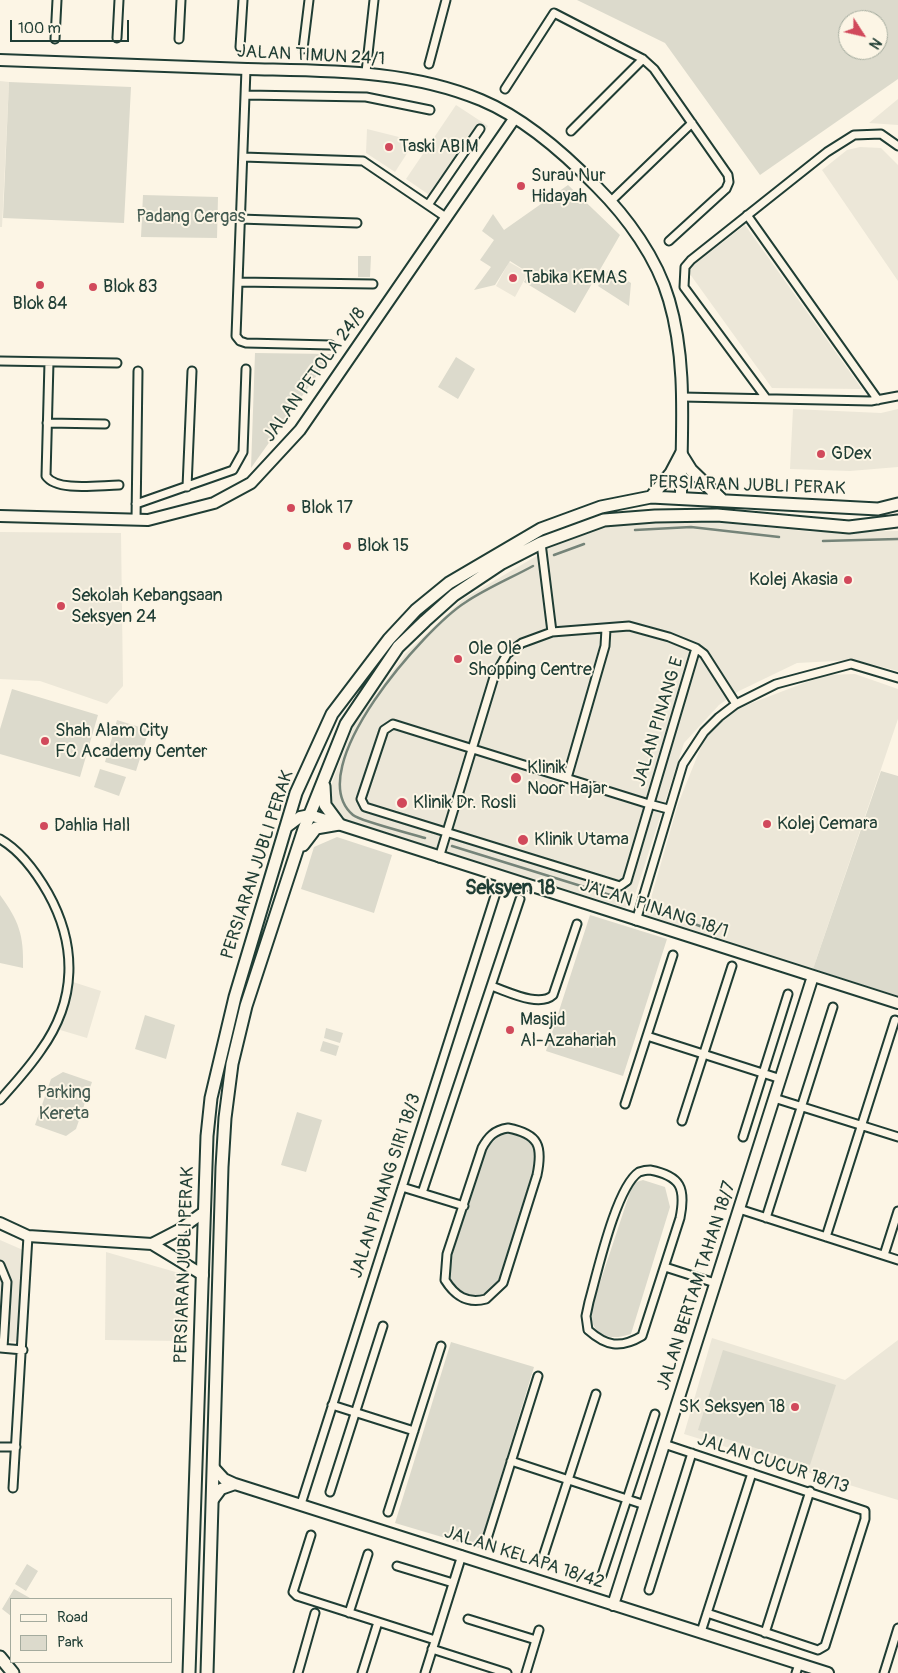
<!DOCTYPE html>
<style>
body{margin:0}
#map{position:relative;width:898px;height:1673px;overflow:hidden;background:#fcf5e5;font-family:Pangolin,sans-serif}
canvas{display:block}
.legend{position:absolute;left:10px;top:1598px;width:162px;height:65px;box-sizing:border-box;background:#fcf5e5;border:1px solid #a4ab9e;margin:0;padding:6px 9px;list-style:none;font-size:15px;color:#1f3d34}
.legend li{display:flex;align-items:center;gap:10px;height:25px}
.legend b{width:25px;border:1px solid #a4ab9e}
.north{position:absolute;left:838px;top:10px;width:50px;height:50px;box-sizing:border-box;background:#fcf5e5;border:1px solid #a4ab9e;border-radius:50%;rotate:125deg;font-size:14px;font-weight:700;line-height:20px;text-align:center;color:#1f3d34}
.north::after{content:'';display:block;margin:auto;width:18px;height:22px;background:#d1495b;clip-path:polygon(50% 0,100% 100%,50% 72%,0 100%)}
.scale{position:absolute;left:10px;top:20px;width:119px;height:22px;box-sizing:border-box;border:2px solid #1f3d34;border-top:0;padding-left:6px;font-size:15px;line-height:18px;white-space:nowrap;color:#1f3d34;-webkit-text-stroke:4px #fcf5e5;paint-order:stroke}
</style>
<div id="map">
<canvas width="898" height="1673"></canvas>
<ul class="legend">
<li><b style="height:6px;background:#fcf5e5"></b>Road</li>
<li><b style="height:14px;background:#dcdacc"></b>Park</li>
</ul>
<div class="north">N</div>
<div class="scale">100 m</div>
</div>
<script>
const ctx = document.querySelector('canvas').getContext('2d');
ctx.lineJoin = 'round';
function fill(path, color) {
  ctx.fillStyle = color;
  ctx.fill(path, 'evenodd');
}
function strokePath(path, color, width, dash) {
  ctx.strokeStyle = color;
  ctx.lineWidth = width;
  ctx.lineCap = dash ? 'butt' : 'round';
  ctx.setLineDash(dash || []);
  ctx.stroke(path);
}
function write(font, color, halo, rows, align = 'center') {
  ctx.font = font + ' Pangolin,sans-serif';
  ctx.lineWidth = 4;
  ctx.setLineDash([]);
  ctx.textBaseline = 'middle';
  ctx.strokeStyle = halo;
  ctx.fillStyle = color;
  for (const [text, x, y, turn = 0] of rows) {
    ctx.save();
    ctx.translate(x, y);
    ctx.rotate((+turn || 0) * Math.PI / 180);
    ctx.textAlign = isNaN(turn) ? turn : align;
    if (halo) ctx.strokeText(text, 0, 0);
    ctx.fillText(text, 0, 0);
    ctx.restore();
  }
}
fill(new Path2D(`
 M 0,81 L 9,82 L 2,227 L 0,227 Z
 M 898,99 L 898,125 L 869,123 Z
 M 456,105 L 488,126 L 438,201 L 406,179 Z
 M 367,129 L 415,141 L 395,172 L 366,153 Z
 M 860,147 L 881,148 L 898,165 L 898,281 L 822,170 L 847,150 Z
 M 745,225 L 862,389 L 772,388 L 687,270 Z
 M 509,262 L 528,273 L 515,297 L 496,286 Z
 M 793,409 L 881,413 L 898,409 L 898,467 L 850,471 L 790,469 Z
 M 656,521 L 707,521 L 814,532 L 898,531 L 898,671 L 855,660 L 797,663 L 739,691 L 719,705 L 684,743 L 632,904 L 625,908 L 346,821 L 336,814 L 330,804 L 330,788 L 354,725 L 405,654 L 463,599 L 552,547 L 610,525 Z
 M 0,532 L 121,533 L 123,686 L 107,704 L 40,681 L 0,679 Z
 M 855,674 L 898,689 L 898,719 L 813,969 L 645,919 L 678,804 L 705,737 L 731,711 L 825,675 Z
 M 73,982 L 101,991 L 87,1038 L 57,1029 Z
 M 0,1240 L 23,1250 L 19,1342 L 0,1341 Z
 M 106,1252 L 186,1275 L 182,1341 L 105,1340 Z
 M 712,1338 L 845,1380 L 898,1340 L 898,1500 L 684,1434 Z`), '#ece7d8');
fill(new Path2D(`
 M 577,0 L 898,0 L 898,79 L 760,175 L 665,43 ZM 848,20 L 878,20 L 878,50 L 848,50 Z
 M 9,82 L 131,87 L 124,223 L 3,218 Z
 M 568,185 L 620,235 L 575,313 L 524,282 L 529,273 L 510,261 L 495,285 L 474,290 L 491,267 L 480,260 L 494,240 L 482,231 L 493,214 L 504,230 Z
 M 143,195 L 218,197 L 217,238 L 141,237 Z
 M 358,256 L 371,256 L 370,277 L 358,277 Z
 M 609,269 L 631,283 L 629,306 L 598,286 Z
 M 255,353 L 332,354 L 251,468 Z
 M 456,357 L 475,369 L 458,399 L 438,387 Z
 M 12,689 L 98,715 L 80,777 L 0,754 L 0,729 Z
 M 117,720 L 149,730 L 136,771 L 105,762 Z
 M 100,769 L 126,777 L 119,796 L 94,787 Z
 M 881,771 L 898,776 L 898,996 L 813,969 Z
 M 337,837 L 392,855 L 374,913 L 301,889 L 314,847 Z
 M 0,895 C 19,921 24,935 23,968 L 0,963 Z
 M 590,915 L 667,939 L 623,1076 L 546,1051 Z
 M 145,1015 L 175,1025 L 166,1059 L 135,1049 Z
 M 326,1028 L 343,1033 L 340,1043 L 324,1038 Z
 M 323,1041 L 339,1046 L 336,1056 L 320,1051 Z
 M 63,1072 L 92,1082 L 76,1129 L 66,1136 L 35,1125 L 51,1079 Z
 M 297,1112 L 322,1120 L 306,1172 L 281,1165 Z
 M 510,1132 C 527,1137 533,1139 537,1157 L 500,1280 L 486,1294 L 475,1296 L 459,1292 L 449,1279 L 448,1268 L 487,1147 L 498,1135 Z
 M 643,1180 L 665,1187 L 670,1207 L 631,1334 C 610,1341 593,1337 590,1313 L 633,1183 Z
 M 451,1342 L 534,1367 L 479,1548 L 395,1523 Z
 M 723,1350 L 836,1385 L 810,1465 L 698,1430 Z
 M 27,1564 L 38,1571 L 26,1591 L 15,1584 Z
 M 14,1589 L 30,1598 L 11,1599 L 11,1616 L 2,1609 Z`), '#dcdacc');
strokePath(new Path2D(`
 M 635,530 L 691,527 L 779,537
 M 823,541 L 898,539
 M 554,555 L 584,544
 M 425,838 C 412,834 360,821 353,815 C 299,769 426,627 466,602 C 487,588 511,578 533,566
 M 452,846 L 623,899
 M 650,908 L 711,930`), '#758479', 2.5);
const street = new Path2D(`
 M 117,38 L 119,0
 M 55,39 L 57,0
 M 179,39 L 181,0
 M 240,47 L 243,0
 M 303,49 L 309,0
 M 429,64 L 446,0
 M 246,69 L 236,336 L 240,341 L 246,343 L 331,345
 M 366,72 L 374,0
 M 505,89 L 554,13 L 643,59 L 654,69 L 728,175 L 729,182 L 726,189 L 669,241
 M 245,95 L 366,97 L 430,110
 M 571,131 L 643,59
 M 243,157 L 363,161 L 447,218
 M 611,201 L 692,123
 M 428,205 L 480,129
 M 747,215 L 878,400
 M 240,219 L 357,223
 M 238,282 L 373,284
 M 0,361 L 117,363
 M 49,362 L 46,476 C 57,492 100,485 119,485
 M 682,397 L 871,401 L 898,396
 M 766,398 L 684,287 L 685,267 L 691,260 L 827,152 L 854,135 L 881,134 L 898,146
 M 47,423 L 105,424
 M 187,487 L 192,371
 M 136,504 L 233,470 L 243,452 L 246,369
 M 136,520 L 138,371
 M 541,543 L 552,632
 M 567,778 L 605,646 L 606,629
 M 668,809 L 649,804 L 393,724 L 384,730 L 361,799 L 365,807 L 620,886 L 627,881 L 696,648
 M 0,839 C 21,851 36,872 48,893 C 77,945 77,1000 41,1050 C 29,1068 14,1084 0,1100
 M 439,858 L 494,677 L 507,654 L 522,643 L 552,632 L 629,626 L 669,637 L 696,648 L 704,654 L 736,704
 M 636,921 L 683,764 L 704,732 L 719,717 L 736,704 L 776,684 L 851,664 L 898,678
 M 491,986 C 507,991 539,1008 553,995 L 577,924
 M 647,1036 L 781,1079
 M 774,1098 L 898,1137
 M 625,1104 L 673,955
 M 682,1121 L 732,966
 M 508,1128 C 539,1134 543,1146 537,1175 L 503,1283 L 486,1299 C 467,1304 455,1296 445,1280 L 447,1254 L 482,1148 C 488,1137 494,1130 508,1128 Z
 M 743,1137 L 788,994
 M 650,1170 C 681,1176 686,1188 680,1218 L 642,1336 C 620,1349 606,1346 588,1330 L 586,1316 L 589,1302 C 597,1274 616,1187 639,1172 C 642,1171 646,1170 650,1170 Z
 M 402,1187 L 464,1206
 M 422,1193 L 520,899
 M 739,1209 L 898,1260
 M 766,1218 L 833,1007
 M 826,1237 L 895,1020
 M 884,1255 L 898,1211
 M 0,1265 L 7,1282 L 3,1348
 M 665,1267 L 715,1283
 M 0,1348 L 23,1350
 M 332,1405 L 414,1431
 M 664,1444 L 865,1511 L 865,1519 L 825,1646 L 818,1650 L 707,1613
 M 0,1447 L 16,1447
 M 511,1461 L 645,1505
 M 13,1488 L 28,1236
 M 330,1492 L 383,1326
 M 301,1504 L 501,877
 M 388,1512 L 441,1346
 M 311,1535 L 293,1592 L 297,1596 L 435,1640
 M 485,1545 L 538,1376
 M 542,1560 L 596,1394
 M 397,1566 L 453,1583
 M 602,1575 L 655,1414
 M 649,1590 L 692,1453
 M 349,1613 L 368,1554
 M 468,1619 L 536,1640
 M 701,1632 L 752,1473
 M 765,1633 L 810,1491
 M 432,1649 L 507,1673
 M 298,1673 L 315,1613
 M 362,1673 L 378,1622
 M 425,1673 L 462,1555
 M 526,1673 L 539,1630
 M 796,1673 L 799,1664
 M 884,1673 L 898,1628`);
const secondary = new Path2D(`
 M 0,60 C 82,63 165,66 247,69 C 326,71 407,69 481,100 C 524,118 565,154 597,187 C 627,217 657,258 669,300 C 688,364 681,433 681,498
 M 0,516 L 148,520 L 214,503 L 251,483 L 300,430 L 514,119
 M 288,826 L 300,817 L 310,815 L 898,1003
 M 0,1223 L 28,1236 L 152,1244 L 203,1275
 M 152,1244 L 179,1230 L 204,1212
 M 214,1468 L 224,1479 L 235,1484 L 828,1673
 M 212,1501 L 221,1489 L 235,1484
 M 613,1605 L 813,976`);
const primary = new Path2D(`
 M 681,454 L 691,470 L 722,500
 M 651,497 L 671,473 L 681,454
 M 324,786 L 325,805 L 339,824
 M 303,845 L 316,828 L 339,824
 M 0,1657 L 13,1673
 M 189,1673 L 207,1136 L 211,1098 L 235,997 L 296,793 L 332,714 L 389,639 L 416,610 L 449,583 L 541,529 L 601,507 L 651,497 L 878,509 L 898,504
 M 207,1673 L 222,1167 L 225,1118 L 232,1064 L 246,1006 L 304,829 L 346,724 L 398,647 L 425,621 L 454,595 L 502,563 L 541,543 L 604,520 L 655,516 L 717,515 L 849,527 L 898,521`);
strokePath(street, '#1f3d34', 11);
strokePath(secondary, '#1f3d34', 14);
strokePath(primary, '#1f3d34', 15);
strokePath(street, '#fcf5e5', 7);
strokePath(secondary, '#fcf5e5', 10);
strokePath(primary, '#fcf5e5', 11);
for (const [x, y, r, color] of [
 [389,147,5,"#d1495b"],
 [521,186,5,"#d1495b"],
 [513,278,5,"#d1495b"],
 [40,285,5,"#d1495b"],
 [93,287,5,"#d1495b"],
 [821,454,5,"#d1495b"],
 [291,508,5,"#d1495b"],
 [347,546,5,"#d1495b"],
 [848,580,5,"#d1495b"],
 [61,606,5,"#d1495b"],
 [458,659,5,"#d1495b"],
 [45,741,5,"#d1495b"],
 [516,778,6,"#d1495b"],
 [402,803,6,"#d1495b"],
 [767,824,5,"#d1495b"],
 [44,826,5,"#d1495b"],
 [523,840,6,"#d1495b"],
 [510,1030,5,"#d1495b"],
 [795,1407,5,"#d1495b"]
]) {
  const dot = new Path2D();
  dot.arc(x, y, r, 0, 2 * Math.PI);
  ctx.fillStyle = color;
  ctx.fill(dot);
  strokePath(dot, '#fcf5e5', 2);
}
write('18px', '#1f3d34', '#fcf5e5', [
 ["JALAN TIMUN 24/1",311,56,3],
 ["JALAN PETOLA 24/8",315,375,-54],
 ["PERSIARAN JUBLI PERAK",747,486,2],
 ["JALAN PINANG E",659,722,-73],
 ["PERSIARAN JUBLI PERAK",258,865,-72],
 ["JALAN PINANG 18/1",654,909,18],
 ["JALAN PINANG SIRI 18/3",386,1186,-72],
 ["PERSIARAN JUBLI PERAK",185,1265,-88],
 ["JALAN BERTAM TAHAN 18/7",697,1286,-72],
 ["JALAN CUCUR 18/13",773,1464,18],
 ["JALAN KELAPA 18/42",524,1558,18]
]);
write('18px', '#1f3d34', '#fcf5e5', [
 ["Taski ABIM",399,147],
 ["Surau Nur",531,176],
 ["Hidayah",531,197],
 ["Tabika KEMAS",523,278],
 ["Blok 83",103,287],
 ["Blok 84",40,304,"center"],
 ["GDex",831,454],
 ["Blok 17",301,508],
 ["Blok 15",357,546],
 ["Kolej Akasia",838,580,"right"],
 ["Sekolah Kebangsaan",71,596],
 ["Seksyen 24",71,617],
 ["Ole Ole",468,649],
 ["Shopping Centre",468,670],
 ["Shah Alam City",55,731],
 ["FC Academy Center",55,752],
 ["Klinik",527,768],
 ["Noor Hajar",527,789],
 ["Klinik Dr. Rosli",413,803],
 ["Kolej Cemara",777,824],
 ["Dahlia Hall",54,826],
 ["Klinik Utama",534,840],
 ["Masjid",520,1020],
 ["Al-Azahariah",520,1041],
 ["SK Seksyen 18",785,1407,"right"]
], 'left');
write('18px', '#455c52', '#fcf5e5', [
 ["Padang Cergas",191,217],
 ["Parking",64,1093],
 ["Kereta",64,1114]
]);
write('bold 20px', '#1f3d34', '#fcf5e5', [
 ["Seksyen 18",510,889]
]);
</script>
